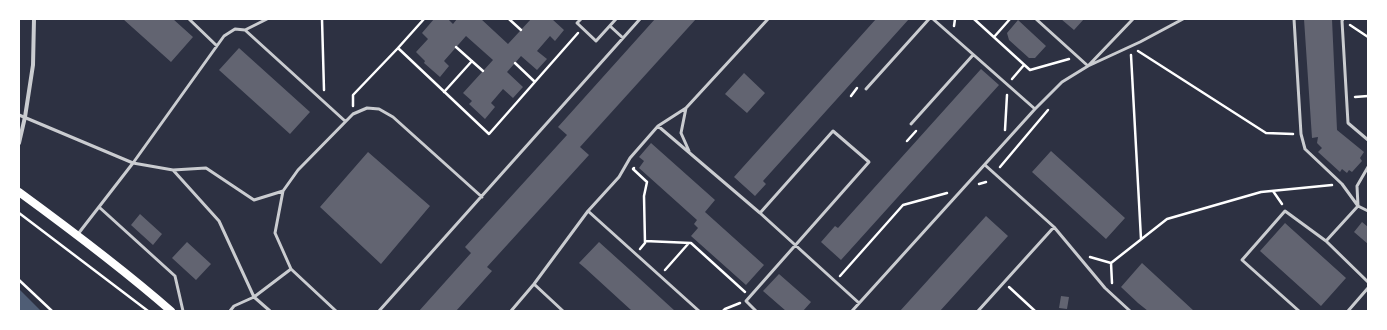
<!DOCTYPE html>
<style>
body{margin:0}
#map{position:relative;width:1387px;height:330px;overflow:hidden;background:#2d3142;font-family:Merriweather,serif}
canvas{display:block}
.frame{position:absolute;inset:0;border:20px solid #fff;pointer-events:none}
</style>
<div id="map">
<canvas width="1387" height="330"></canvas>
<div class="frame"></div>
</div>
<script>
const ctx = document.querySelector('canvas').getContext('2d');
ctx.lineJoin = 'round';
function fill(path, color) {
  ctx.fillStyle = color;
  ctx.fill(path, 'evenodd');
}
function strokePath(path, color, width, dash) {
  ctx.strokeStyle = color;
  ctx.lineWidth = width;
  ctx.lineCap = dash ? 'butt' : 'round';
  ctx.setLineDash(dash || []);
  ctx.stroke(path);
}
fill(new Path2D(`
 M 19,289 L 41,311 L 19,311 Z`), '#4f5d75');
fill(new Path2D(`
 M 123,19 L 173,19 L 193,37 L 171,62 Z
 M 434,19 L 448,19 L 453,24 L 457,19 L 481,19 L 508,44 L 531,19 L 552,19 L 564,30 L 555,41 L 550,36 L 537,51 L 547,59 L 537,70 L 521,56 L 515,63 L 507,72 L 523,87 L 513,98 L 503,89 L 491,103 L 495,107 L 485,119 L 469,104 L 472,101 L 463,93 L 493,60 L 466,36 L 444,61 L 449,66 L 440,77 L 424,63 L 425,61 L 416,52 L 428,39 L 422,33 Z
 M 655,19 L 696,19 L 580,147 L 589,155 L 487,267 L 492,271 L 456,311 L 419,311 L 471,253 L 465,247 L 567,135 L 558,127 Z
 M 876,19 L 909,19 L 763,181 L 766,184 L 755,196 L 734,177 Z
 M 1061,19 L 1084,19 L 1074,30 Z
 M 1304,19 L 1332,19 L 1337,130 L 1364,152 L 1360,158 L 1362,161 L 1352,172 L 1349,170 L 1347,173 L 1342,169 L 1340,172 L 1318,152 L 1322,148 L 1317,143 L 1318,137 L 1312,138 Z
 M 1018,20 L 1046,46 L 1035,58 L 1029,58 L 1009,40 L 1007,33 Z
 M 239,48 L 310,112 L 290,134 L 219,70 Z
 M 981,69 L 999,85 L 841,260 L 821,242 L 835,226 L 838,228 Z
 M 744,73 L 765,93 L 747,113 L 725,94 Z
 M 651,143 L 715,200 L 705,212 L 764,265 L 746,285 L 691,236 L 698,228 L 694,224 L 697,220 L 639,168 L 644,161 L 639,157 Z
 M 1051,151 L 1125,218 L 1106,239 L 1032,172 Z
 M 368,152 L 430,206 L 381,264 L 320,207 Z
 M 140,214 L 162,234 L 153,245 L 131,225 Z
 M 986,216 L 1008,236 L 959,290 L 940,311 L 900,311 Z
 M 1362,222 L 1368,227 L 1368,244 L 1354,232 Z
 M 1285,223 L 1346,278 L 1321,306 L 1260,251 Z
 M 187,242 L 211,264 L 196,280 L 172,258 Z
 M 599,242 L 640,279 L 675,311 L 632,311 L 585,268 L 579,263 Z
 M 1142,263 L 1194,311 L 1148,311 L 1138,303 L 1121,287 Z
 M 779,274 L 811,302 L 803,311 L 786,311 L 763,291 Z
 M 1061,296 L 1069,297 L 1067,309 L 1059,308 Z`), '#626471');
strokePath(new Path2D(`
 M 322,19 L 324,90
 M 424,19 L 398,48 L 489,134 L 578,33
 M 509,19 L 521,30
 M 974,19 L 1030,70 L 1069,59
 M 1350,25 L 1368,37
 M 954,26 L 955,19
 M 994,37 L 1010,19
 M 456,47 L 483,71
 M 1138,51 L 1266,133 L 1293,134
 M 1131,55 L 1141,239
 M 515,63 L 535,82
 M 1012,79 L 1024,65
 M 444,92 L 472,61
 M 851,96 L 857,88
 M 1355,97 L 1368,96
 M 353,106 L 353,95 L 398,48
 M 1005,130 L 1007,95
 M 907,141 L 916,131
 M 1000,167 L 1048,110
 M 634,168 L 633,169 L 647,182 L 644,196 L 645,243 L 640,249
 M 979,184 L 986,182
 M 1273,191 L 1282,204
 M 19,213 L 148,311
 M 645,241 L 691,243 L 745,292
 M 1090,257 L 1111,263
 M 665,270 L 688,244
 M 840,276 L 903,205 L 947,193
 M 19,280 L 52,311
 M 1112,283 L 1111,263 L 1167,219 L 1261,192 L 1332,185
 M 1009,287 L 1035,311
 M 723,311 L 725,309 L 740,303`), '#fff', 2.5);
strokePath(new Path2D(`
 M 189,19 L 217,46
 M 581,19 L 577,23 L 596,41 L 616,19
 M 933,19 L 1035,109
 M 1036,19 L 1088,66 L 1133,19
 M 1294,19 L 1301,134 L 1305,149 L 1342,184 L 1358,206 L 1368,211
 M 1343,19 L 1342,21 L 1348,123 L 1368,140
 M 610,26 L 623,38
 M 245,30 L 267,19
 M 866,89 L 929,19
 M 686,108 L 681,133 L 689,151
 M 19,115 L 133,163 L 173,170 L 206,168 L 254,200 L 283,191 L 298,170 L 353,114 L 367,108 L 379,109 L 393,117 L 482,197
 M 911,124 L 973,55
 M 658,126 L 760,213 L 859,303
 M 985,165 L 1054,227 L 1105,288 L 1130,311
 M 173,170 L 219,221 L 254,297 L 270,311
 M 283,191 L 275,233 L 291,269
 M 99,207 L 175,276 L 183,311
 M 588,211 L 699,311
 M 78,234 L 133,163 L 224,36 L 235,29 L 245,30 L 345,121
 M 1326,241 L 1358,206 L 1357,186 L 1368,167
 M 534,284 L 563,311
 M 230,311 L 234,306 L 254,297 L 291,269 L 336,311
 M 379,311 L 640,19
 M 511,311 L 534,284 L 588,211 L 619,177 L 630,158 L 658,126 L 686,108 L 768,19
 M 756,311 L 746,301 L 869,162 L 833,131 L 760,213
 M 852,311 L 1035,109 L 1062,82 L 1088,66 L 1140,42 L 1183,19
 M 978,311 L 1054,227
 M 1299,311 L 1242,260 L 1285,211 L 1326,241 L 1368,282
 M 1348,311 L 1368,288`), '#caccd0', 3);
strokePath(new Path2D(`
 M 19,143 L 25,117 L 33,65 L 34,19`), '#caccd0', 4);
strokePath(new Path2D(`
 M 19,192 C 71,230 123,269 171,311`), '#fff', 8);
</script>
